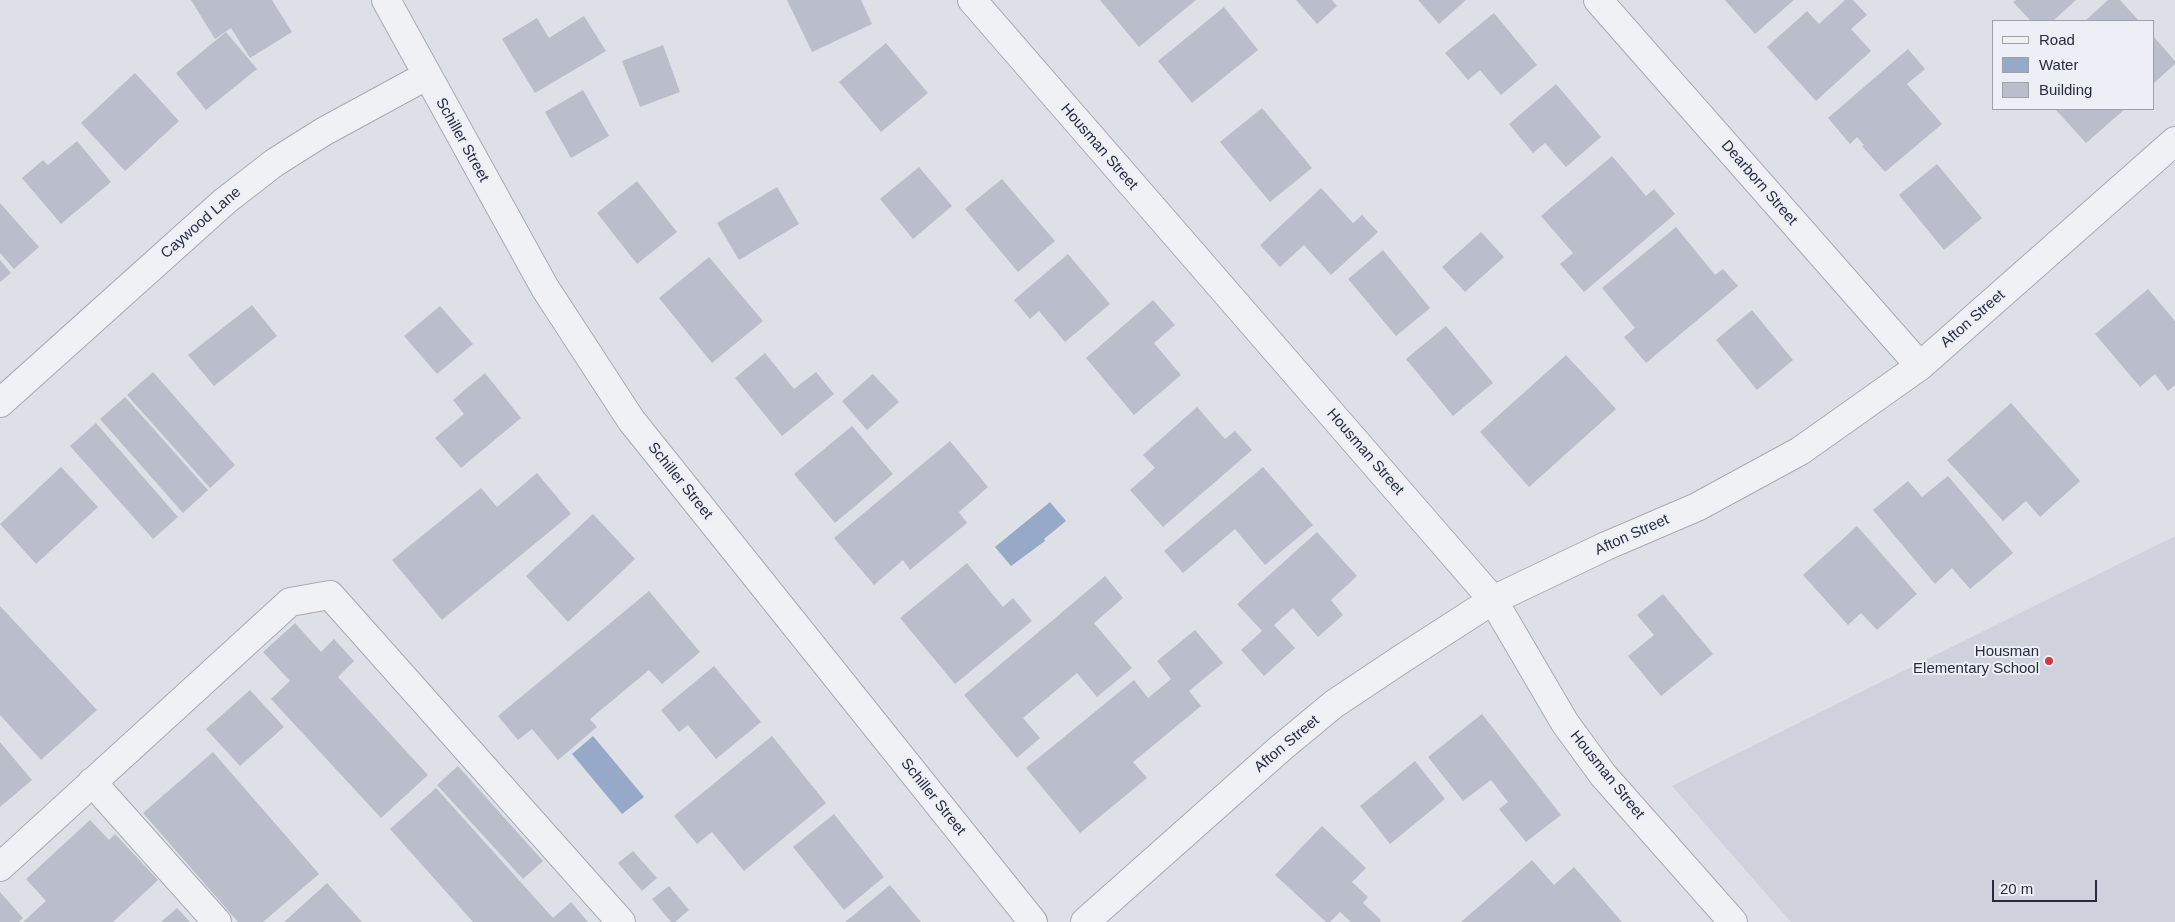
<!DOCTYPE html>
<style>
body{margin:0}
#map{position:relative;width:2175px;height:922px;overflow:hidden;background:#dde0e7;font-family:Arial,sans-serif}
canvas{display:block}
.legend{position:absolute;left:1992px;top:20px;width:162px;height:90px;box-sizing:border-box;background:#eceff5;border:1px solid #9da1ac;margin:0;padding:6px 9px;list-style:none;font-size:15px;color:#262c3e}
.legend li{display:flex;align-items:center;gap:10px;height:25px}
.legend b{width:25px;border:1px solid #9da1ac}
.scale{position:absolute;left:1992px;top:880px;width:105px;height:22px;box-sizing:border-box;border:2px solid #262c3e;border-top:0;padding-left:6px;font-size:15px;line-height:18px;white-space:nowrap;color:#262c3e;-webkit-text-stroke:4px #eceff5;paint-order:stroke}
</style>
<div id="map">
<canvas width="2175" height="922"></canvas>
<ul class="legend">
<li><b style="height:6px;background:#eff1f5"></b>Road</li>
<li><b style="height:14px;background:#96a9c9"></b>Water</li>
<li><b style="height:14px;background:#babeca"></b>Building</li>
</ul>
<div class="scale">20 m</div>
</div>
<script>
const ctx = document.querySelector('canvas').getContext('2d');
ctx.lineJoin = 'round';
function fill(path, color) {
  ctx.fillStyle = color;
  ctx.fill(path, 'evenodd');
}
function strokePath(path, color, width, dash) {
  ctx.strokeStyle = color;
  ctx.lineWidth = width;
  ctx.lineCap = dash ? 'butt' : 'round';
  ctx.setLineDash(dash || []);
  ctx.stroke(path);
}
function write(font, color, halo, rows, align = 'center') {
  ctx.font = font + ' Arial,sans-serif';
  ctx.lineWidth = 4;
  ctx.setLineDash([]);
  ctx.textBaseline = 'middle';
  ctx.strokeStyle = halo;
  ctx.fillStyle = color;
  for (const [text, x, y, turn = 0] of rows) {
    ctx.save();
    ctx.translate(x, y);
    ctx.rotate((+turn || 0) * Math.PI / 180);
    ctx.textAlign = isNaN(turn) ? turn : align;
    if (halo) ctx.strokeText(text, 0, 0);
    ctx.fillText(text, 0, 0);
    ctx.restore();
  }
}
fill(new Path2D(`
 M 2175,536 L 2175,922 L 1791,922 L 1672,786 Z`), '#cfd2dc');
fill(new Path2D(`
 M 1050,502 L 1066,521 L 1044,539 L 1045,541 L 1011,566 L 995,547 Z
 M 593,736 L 644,797 L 622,814 L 572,754 Z`), '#96a9c9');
fill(new Path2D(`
 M 191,0 L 272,0 L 292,32 L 250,58 L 231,28 L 215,39 Z
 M 787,0 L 861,0 L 872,24 L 812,52 Z
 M 1100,0 L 1196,0 L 1139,47 Z
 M 1296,0 L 1332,0 L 1337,6 L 1317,24 Z
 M 1418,0 L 1466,0 L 1439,24 Z
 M 1725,0 L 1794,0 L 1755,34 Z
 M 1845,0 L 1853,0 L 1867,15 L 1851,29 L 1871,51 L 1816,101 L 1767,47 L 1807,11 L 1819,24 Z
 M 2016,0 L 2076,0 L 2053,21 L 2031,21 L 2013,2 Z
 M 2108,0 L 2120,0 L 2139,21 L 2085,21 Z
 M 1224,7 L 1258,50 L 1192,103 L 1158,61 Z
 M 1494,13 L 1537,65 L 1501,95 L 1480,70 L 1468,80 L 1445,53 Z
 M 584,16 L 606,51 L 535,93 L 502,39 L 537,18 L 549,38 Z
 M 226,32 L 257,69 L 206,110 L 176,73 Z
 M 2154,37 L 2175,61 L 2175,64 L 2154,83 Z
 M 886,43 L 928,93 L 881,132 L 839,82 Z
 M 663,45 L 680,92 L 640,107 L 622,61 Z
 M 1908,49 L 1925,69 L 1907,84 L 1942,124 L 1885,172 L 1862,146 L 1864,145 L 1857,137 L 1850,144 L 1828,118 Z
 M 135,73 L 179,121 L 125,171 L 81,123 Z
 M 1556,84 L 1601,137 L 1566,167 L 1545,143 L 1533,153 L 1509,124 Z
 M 583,90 L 609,136 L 571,158 L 545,112 Z
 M 1262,108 L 1312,168 L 1270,202 L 1220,142 Z
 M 2055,109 L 2125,109 L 2086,143 Z
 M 77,141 L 111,182 L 61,224 L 22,178 L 43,160 L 48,165 Z
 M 1612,156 L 1646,196 L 1654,189 L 1675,214 L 1584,292 L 1560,264 L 1573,253 L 1541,216 Z
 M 1937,164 L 1982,218 L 1944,250 L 1899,195 Z
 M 919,167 L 952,206 L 913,239 L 880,199 Z
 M 1002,179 L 1055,241 L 1018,272 L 965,209 Z
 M 637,181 L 677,232 L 637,264 L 597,213 Z
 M 777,187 L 799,224 L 739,260 L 717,223 Z
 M 1321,188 L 1353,223 L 1362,215 L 1378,232 L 1331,275 L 1304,245 L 1280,267 L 1260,245 Z
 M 0,203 L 39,247 L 14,269 L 0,253 Z
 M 1676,227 L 1715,275 L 1723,269 L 1738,286 L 1646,363 L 1624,337 L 1635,328 L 1602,288 Z
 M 1481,232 L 1504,257 L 1465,292 L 1442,267 Z
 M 1383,250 L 1430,308 L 1396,336 L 1348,279 Z
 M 1068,254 L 1110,304 L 1065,342 L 1039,311 L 1030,319 L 1014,300 Z
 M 709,257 L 763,321 L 712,363 L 659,298 Z
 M 0,260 L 11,273 L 0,282 Z
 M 2148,289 L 2175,321 L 2175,385 L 2168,391 L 2155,374 L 2140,387 L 2095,334 Z
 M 1153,300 L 1175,325 L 1154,343 L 1181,375 L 1134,415 L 1086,358 Z
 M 252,305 L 277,336 L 214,386 L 188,355 Z
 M 440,306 L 473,344 L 437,374 L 404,336 Z
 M 1752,310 L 1793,360 L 1757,390 L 1716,340 Z
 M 1446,326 L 1493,383 L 1453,416 L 1406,359 Z
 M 765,353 L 794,389 L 816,372 L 834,394 L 782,436 L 735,378 Z
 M 1566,355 L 1616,409 L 1529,487 L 1480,432 Z
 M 153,372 L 235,465 L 210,488 L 127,395 Z
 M 485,373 L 521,418 L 461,468 L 435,438 L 464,414 L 453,400 Z
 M 873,374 L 899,402 L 867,430 L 842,401 Z
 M 125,397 L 208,490 L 183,513 L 100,419 Z
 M 2011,403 L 2080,481 L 2040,517 L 2026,501 L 2003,521 L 1947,460 Z
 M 1197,407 L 1225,439 L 1235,431 L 1252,450 L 1163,527 L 1130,490 L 1155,468 L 1143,455 Z
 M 96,423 L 178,517 L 153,539 L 70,446 Z
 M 852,426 L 893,474 L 835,523 L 794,474 Z
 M 950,441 L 988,487 L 959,512 L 967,523 L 910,570 L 903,560 L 874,585 L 834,538 Z
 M 61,467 L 98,507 L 36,564 L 0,524 Z
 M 1263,467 L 1313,525 L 1265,565 L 1235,529 L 1183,573 L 1164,551 Z
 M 537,473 L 571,514 L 442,620 L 392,560 L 481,488 L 497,507 Z
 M 1948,476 L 2013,553 L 1970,589 L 1952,568 L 1935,584 L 1873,510 L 1908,481 L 1922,497 Z
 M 593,514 L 635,559 L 568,622 L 526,576 Z
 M 1857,526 L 1917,594 L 1877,630 L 1861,613 L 1848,625 L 1803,575 Z
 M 1317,532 L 1357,576 L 1331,600 L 1343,615 L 1318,637 L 1293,608 L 1274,625 L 1295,648 L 1264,676 L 1241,650 L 1262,631 L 1237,604 Z
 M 967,563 L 1003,607 L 1013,598 L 1032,621 L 955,684 L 900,618 Z
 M 1105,576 L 1123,598 L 1094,623 L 1132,668 L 1097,697 L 1077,673 L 1023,718 L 1040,738 L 1017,758 L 964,695 Z
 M 649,591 L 700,652 L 662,684 L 649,670 L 590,719 L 597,727 L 558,760 L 532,729 L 518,740 L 498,716 Z
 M 1663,594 L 1713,654 L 1661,696 L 1628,656 L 1654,635 L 1637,615 Z
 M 0,606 L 97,710 L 41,760 L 0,715 Z
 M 295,623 L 321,652 L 334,639 L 354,661 L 338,677 L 428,775 L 381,818 L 271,699 L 290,681 L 263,652 Z
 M 1195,630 L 1223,663 L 1189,691 L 1201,706 L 1133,762 L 1147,778 L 1080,833 L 1026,768 L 1134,680 L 1148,698 L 1171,679 L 1157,661 Z
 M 714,666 L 761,722 L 716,759 L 688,725 L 679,732 L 661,710 Z
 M 250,690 L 284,727 L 240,766 L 206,729 Z
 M 1482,714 L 1561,815 L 1526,842 L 1499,809 L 1508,802 L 1491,780 L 1463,801 L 1428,757 Z
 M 772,736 L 826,803 L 744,871 L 712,832 L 697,844 L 674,816 Z
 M 0,742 L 32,780 L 0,807 Z
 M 213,752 L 319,874 L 263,922 L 238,922 L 143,813 Z
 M 1415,761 L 1445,799 L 1390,844 L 1360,806 Z
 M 458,766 L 543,861 L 523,879 L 437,785 Z
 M 436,788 L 553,918 L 571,902 L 588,922 L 473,922 L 390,829 Z
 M 834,814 L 884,877 L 844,910 L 793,847 Z
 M 90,820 L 109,840 L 115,834 L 158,880 L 113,922 L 23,922 L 46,901 L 26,879 Z
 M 1322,826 L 1366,868 L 1352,882 L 1368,897 L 1363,903 L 1381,920 L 1380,922 L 1351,922 L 1340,912 L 1330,922 L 1326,922 L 1275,875 Z
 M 633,851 L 657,878 L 642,891 L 618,863 Z
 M 1532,860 L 1554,885 L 1574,867 L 1622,922 L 1461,922 Z
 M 327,883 L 362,922 L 284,922 Z
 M 890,885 L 921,922 L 845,922 Z
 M 669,886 L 689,910 L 675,922 L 671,922 L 652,899 Z
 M 0,892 L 23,918 L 19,922 L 0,922 Z
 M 177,908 L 190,922 L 161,922 Z`), '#babeca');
const minor = new Path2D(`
 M 386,0 L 545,288 L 631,420 L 1033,922
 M 972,0 L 1493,600 L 1565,723 L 1603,775 L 1733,922
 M 1598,0 L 1920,366
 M 0,403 L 225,201 L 274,163 L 323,132 L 426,76
 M 92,782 L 217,922
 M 0,867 L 290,602 L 330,595 L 621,922
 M 1085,922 L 1282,747 L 1334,704 L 1400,660 L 1493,600 L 1606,546 L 1697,507 L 1800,451 L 1920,366 L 2175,141`);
strokePath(minor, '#a6aab4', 30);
strokePath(minor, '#eff1f5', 28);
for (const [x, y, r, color] of [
 [2049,661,5,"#d13c44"]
]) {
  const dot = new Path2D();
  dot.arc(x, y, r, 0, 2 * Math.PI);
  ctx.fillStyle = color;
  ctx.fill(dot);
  strokePath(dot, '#eceff5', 2);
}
write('15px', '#262c3e', '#eceff5', [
 ["Schiller Street",462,140,61],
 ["Housman Street",1099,147,49],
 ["Dearborn Street",1759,183,49],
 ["Caywood Lane",201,223,-41],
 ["Afton Street",1973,319,-41],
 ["Housman Street",1365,452,49],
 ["Schiller Street",680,481,51],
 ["Afton Street",1632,535,-24],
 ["Afton Street",1287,744,-40],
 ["Housman Street",1607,775,51],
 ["Schiller Street",933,797,51]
]);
write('15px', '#262c3e', '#eceff5', [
 ["Housman",2039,652],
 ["Elementary School",2039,669]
], 'right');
</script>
